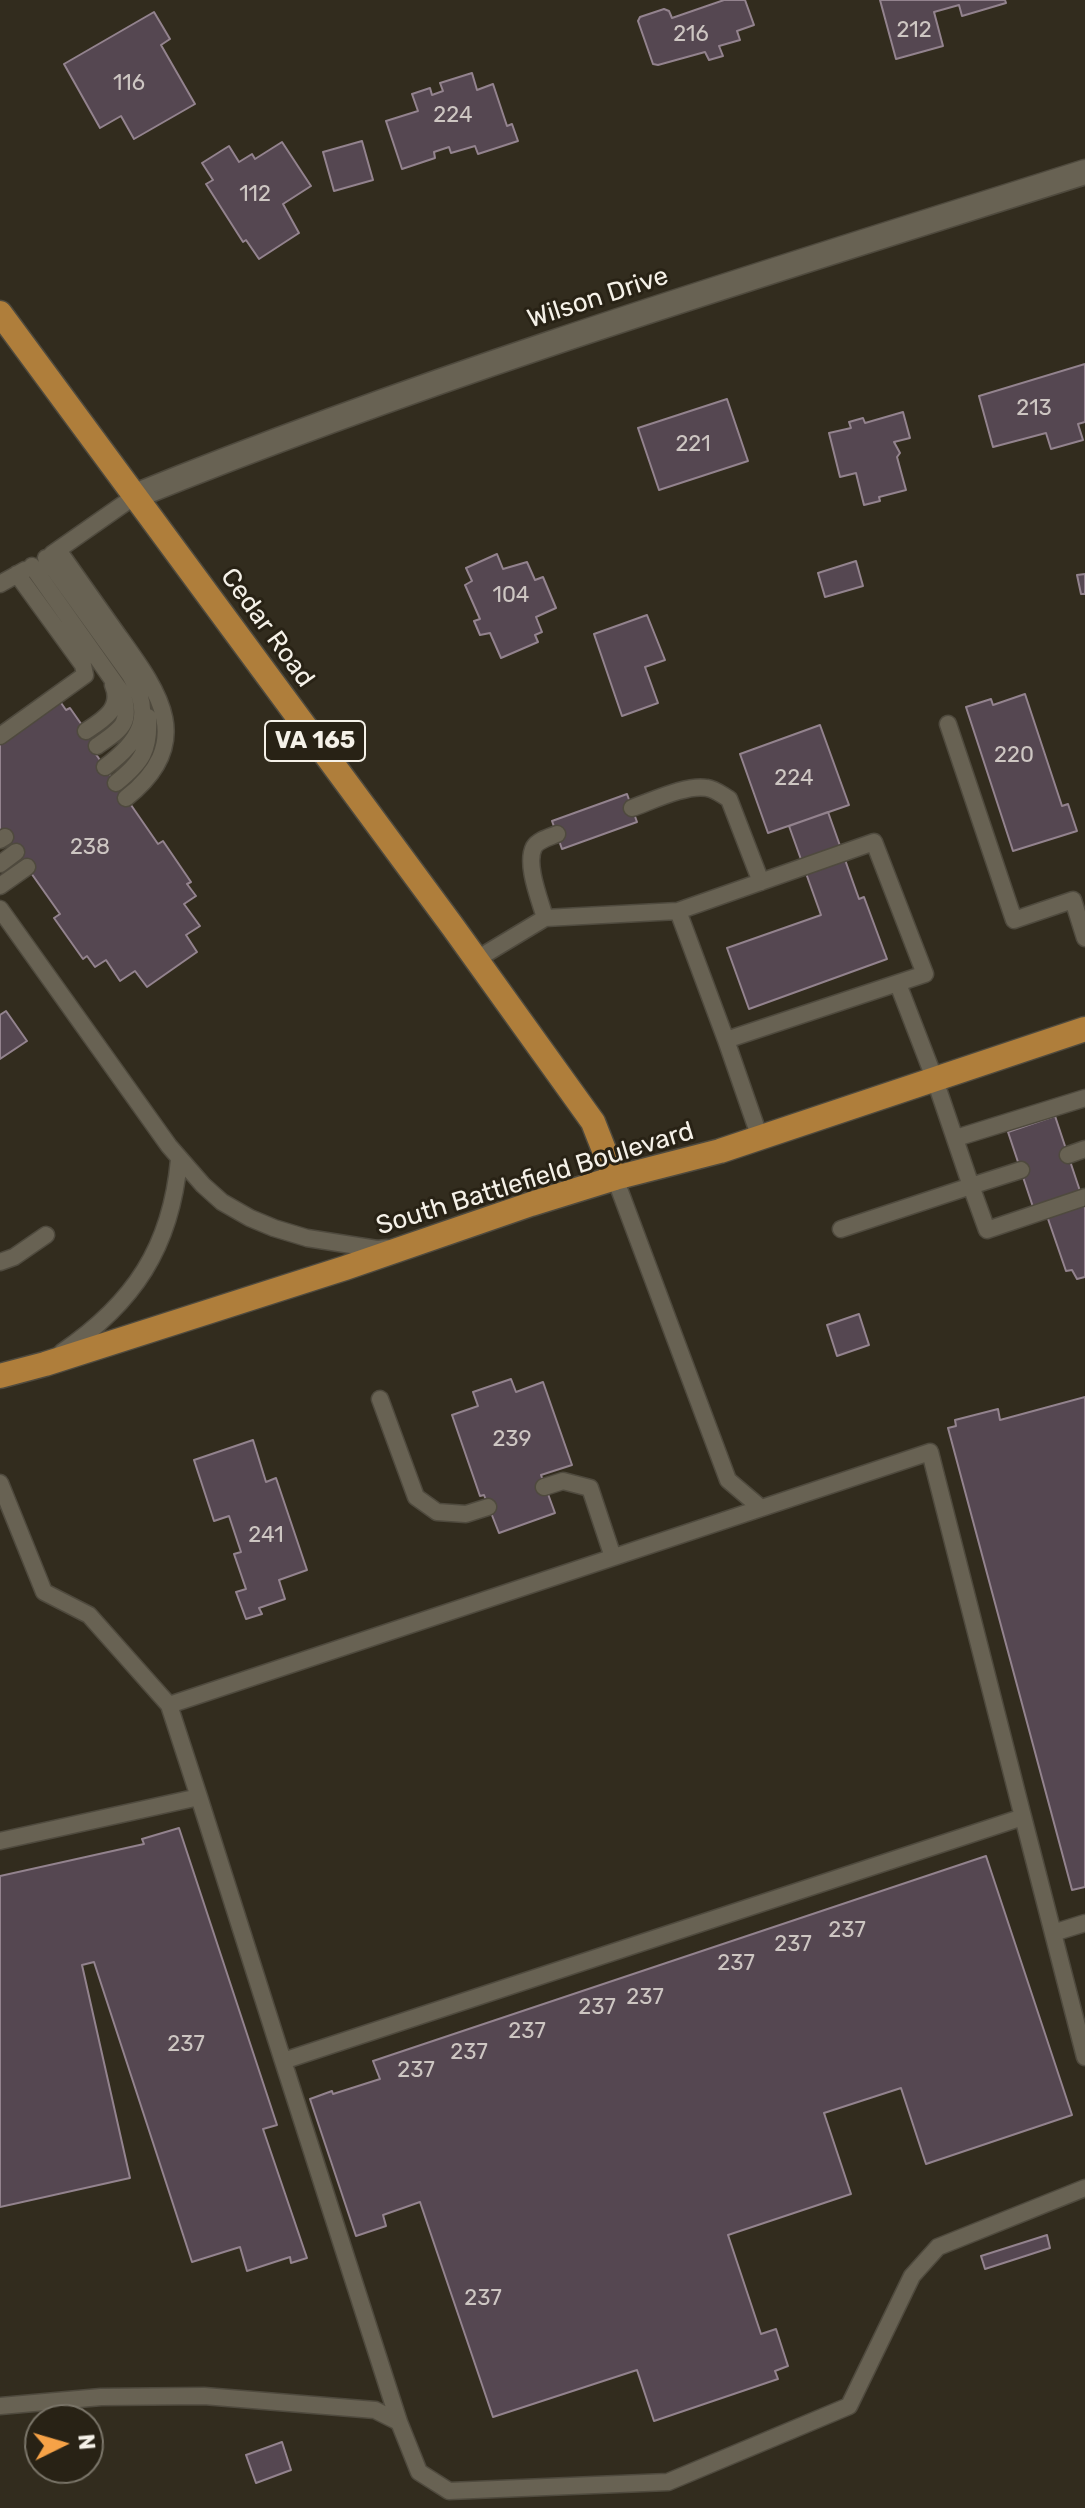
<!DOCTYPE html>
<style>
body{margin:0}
#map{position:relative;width:1085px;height:2508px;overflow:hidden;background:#322c1e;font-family:Rubik,sans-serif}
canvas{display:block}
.north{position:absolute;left:24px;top:2404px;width:80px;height:80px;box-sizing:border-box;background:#282215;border:2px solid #7a7569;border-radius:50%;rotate:85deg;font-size:22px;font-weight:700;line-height:32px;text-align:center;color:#f5f1e8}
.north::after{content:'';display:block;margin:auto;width:28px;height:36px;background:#f6a247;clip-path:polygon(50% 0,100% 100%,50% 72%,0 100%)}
</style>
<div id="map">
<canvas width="1085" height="2508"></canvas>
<div class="north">N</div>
</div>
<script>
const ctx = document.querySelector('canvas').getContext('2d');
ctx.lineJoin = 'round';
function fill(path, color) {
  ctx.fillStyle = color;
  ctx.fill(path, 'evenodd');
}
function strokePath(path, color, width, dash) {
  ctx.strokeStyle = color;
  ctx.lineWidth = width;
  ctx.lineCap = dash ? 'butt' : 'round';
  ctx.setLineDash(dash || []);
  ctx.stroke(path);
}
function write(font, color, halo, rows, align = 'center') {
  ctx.font = font + ' Rubik,sans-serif';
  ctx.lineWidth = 6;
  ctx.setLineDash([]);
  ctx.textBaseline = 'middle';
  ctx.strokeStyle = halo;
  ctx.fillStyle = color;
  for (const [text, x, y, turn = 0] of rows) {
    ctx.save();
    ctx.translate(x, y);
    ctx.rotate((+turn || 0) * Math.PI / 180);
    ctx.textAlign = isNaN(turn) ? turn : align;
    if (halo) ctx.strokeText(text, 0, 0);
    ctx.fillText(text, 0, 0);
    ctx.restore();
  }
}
const building = new Path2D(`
 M 724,0 L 745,0 L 754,25 L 737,31 L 740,40 L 719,46 L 723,56 L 709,60 L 705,52 L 658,65 L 653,64 L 638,21 L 640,17 L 664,9 L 669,11 L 672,18 Z
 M 880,0 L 1005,0 L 1006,3 L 962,16 L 959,5 L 934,12 L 943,46 L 896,59 Z
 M 154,12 L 170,39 L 161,45 L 195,104 L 134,139 L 121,116 L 100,128 L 64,64 Z
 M 472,73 L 477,90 L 493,84 L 507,126 L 512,124 L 518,141 L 478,154 L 475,146 L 451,153 L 449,147 L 434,152 L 435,158 L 402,169 L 386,121 L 418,111 L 412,94 L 430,88 L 432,95 L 443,91 L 440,83 Z
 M 362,141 L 373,180 L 334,191 L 323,152 Z
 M 282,142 L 311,186 L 283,204 L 299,233 L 259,259 L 246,240 L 243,242 L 206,184 L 213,180 L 202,163 L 229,146 L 239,162 L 252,154 L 255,159 Z
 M 1085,364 L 1085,422 L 1078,424 L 1083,440 L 1051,449 L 1046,433 L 993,447 L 979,396 Z
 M 727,399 L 748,461 L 659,490 L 638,428 Z
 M 903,412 L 910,438 L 894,442 L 900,453 L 897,457 L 906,490 L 879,497 L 880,501 L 864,505 L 856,473 L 840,477 L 829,433 L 851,428 L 849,422 L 863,418 L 865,423 Z
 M 497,554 L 503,569 L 527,562 L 535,580 L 543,577 L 556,608 L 536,617 L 542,632 L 535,635 L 538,642 L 501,658 L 490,633 L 480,635 L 474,621 L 480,619 L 465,585 L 472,581 L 466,568 Z
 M 856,561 L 863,586 L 825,597 L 818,573 Z
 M 1085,574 L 1085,594 L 1081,594 L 1077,575 Z
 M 647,615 L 665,660 L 645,667 L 658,703 L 622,716 L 594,634 Z
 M 1025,694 L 1062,806 L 1068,804 L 1077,831 L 1013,851 L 966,707 L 991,699 L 993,705 Z
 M 59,700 L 66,710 L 70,708 L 98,748 L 93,750 L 158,844 L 163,841 L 191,882 L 187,884 L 196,896 L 184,904 L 200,926 L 186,935 L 197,952 L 147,987 L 135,971 L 120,981 L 106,960 L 95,967 L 87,956 L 83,959 L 54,918 L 60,914 L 0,829 L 0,741 Z
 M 820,725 L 849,805 L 768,833 L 740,754 Z
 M 627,794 L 637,822 L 562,849 L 552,821 Z
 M 828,812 L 859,899 L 864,897 L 887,959 L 749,1009 L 727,948 L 821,915 L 789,826 Z
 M 6,1011 L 27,1041 L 0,1059 L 0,1015 Z
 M 1055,1116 L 1080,1191 L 1033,1207 L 1008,1132 Z
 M 1085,1204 L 1085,1277 L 1077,1279 L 1072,1270 L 1066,1271 L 1047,1216 Z
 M 859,1314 L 869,1345 L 837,1356 L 827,1325 Z
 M 511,1379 L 516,1392 L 543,1382 L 572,1465 L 541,1475 L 555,1513 L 499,1533 L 484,1495 L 480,1496 L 452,1415 L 478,1406 L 473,1392 Z
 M 1085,1397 L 1085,1887 L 1072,1890 L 948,1428 L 956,1426 L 955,1420 L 998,1409 L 1000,1420 Z
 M 253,1440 L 266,1482 L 276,1478 L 307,1570 L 279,1580 L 285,1599 L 259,1608 L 262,1614 L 246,1619 L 236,1592 L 246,1589 L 234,1554 L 241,1552 L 229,1516 L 214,1521 L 194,1460 Z
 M 179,1828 L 277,2125 L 263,2129 L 307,2258 L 291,2263 L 290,2257 L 247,2271 L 240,2247 L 192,2262 L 94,1962 L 82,1965 L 130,2178 L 0,2207 L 0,1876 L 144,1844 L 142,1839 Z
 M 986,1856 L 1072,2115 L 926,2164 L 901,2088 L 824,2113 L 851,2194 L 728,2235 L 761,2334 L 776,2329 L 788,2366 L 775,2371 L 778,2379 L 654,2421 L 637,2370 L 493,2417 L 420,2202 L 383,2215 L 386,2226 L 356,2236 L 310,2099 L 332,2091 L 333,2094 L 380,2079 L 373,2061 Z
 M 1047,2235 L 1050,2248 L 985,2269 L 981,2256 Z
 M 282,2442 L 291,2470 L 256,2483 L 246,2455 Z`);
fill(building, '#554751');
strokePath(building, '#93838e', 2);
const lane = new Path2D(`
 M 58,550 C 78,578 98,607 118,635 C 159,692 197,742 126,798
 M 52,554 L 135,496
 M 46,558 L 130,675 C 155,716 140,741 105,767
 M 32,566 L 122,693 C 133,724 120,730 97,746
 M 0,584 L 25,570
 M 948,724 L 1014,920 L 1073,900 L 1085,938
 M 86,731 C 103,720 123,708 113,685
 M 0,736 L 85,675 L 83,665 L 17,574
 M 116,783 C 142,762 150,750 148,717
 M 632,808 C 652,801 687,784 707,788 C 715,789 722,795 729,799 L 761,882
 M 0,840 L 5,837
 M 0,864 L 16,852
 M 0,886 L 27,867
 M 0,909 L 169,1146 L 203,1185 L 222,1202 L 250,1218 L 274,1228 L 307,1238 L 377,1249 L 387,1248
 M 545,918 C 540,900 525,864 534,847 C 538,840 550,837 557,834
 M 477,959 L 545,918 L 678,911 L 874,842 L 925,974 L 726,1040 L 678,911
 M 726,1040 L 760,1138
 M 956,1138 L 1085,1098
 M 1068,1155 L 1085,1149
 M 1021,1170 L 971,1186 L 987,1230 L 1085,1197
 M 615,1178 L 728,1480 L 761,1508
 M 841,1229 L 971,1186 L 935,1080 L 898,984
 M 0,1262 L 14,1257 L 46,1235
 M 62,1352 C 134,1303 171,1247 179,1160
 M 380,1399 L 416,1497 L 437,1512 L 466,1514 L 488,1507
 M 0,1483 L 44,1592 L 89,1615 L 169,1705 L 199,1797
 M 544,1487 L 563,1481 L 590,1488 L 613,1557
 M 1023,1817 L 1085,2057
 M 0,1841 L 199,1797 L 283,2061 L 1023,1817 L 930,1452 L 169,1705
 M 1053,1933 L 1085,1923
 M 283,2061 L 399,2422
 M 0,2406 L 101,2397 L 204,2396 L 375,2410 L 399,2422 L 419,2472 L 449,2491 L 668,2482 L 849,2406 L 912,2276 L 938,2247 L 1085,2188`);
const street = new Path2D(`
 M 135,496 C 446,370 766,273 1085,172`);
const primary = new Path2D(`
 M 0,313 L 453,927 L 593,1122 L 615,1178
 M 0,1376 L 45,1364 L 345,1268 L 531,1204 L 615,1178 L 720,1151 L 1085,1029`);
strokePath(lane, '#4f4a3e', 19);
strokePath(street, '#4f4a3e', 27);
strokePath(primary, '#4f4a3e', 27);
strokePath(lane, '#686253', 16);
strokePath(street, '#686253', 24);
strokePath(primary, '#af7e3b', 24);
write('22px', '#cdc6c2', null, [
 ["212",914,31],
 ["216",691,35],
 ["116",129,84],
 ["224",453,116],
 ["112",255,195],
 ["213",1034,409],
 ["221",693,445],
 ["104",511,596],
 ["220",1014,756],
 ["224",794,779],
 ["238",90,848],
 ["239",512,1440],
 ["241",266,1536],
 ["237",847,1931],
 ["237",793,1945],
 ["237",736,1964],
 ["237",645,1998],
 ["237",597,2008],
 ["237",527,2032],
 ["237",186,2045],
 ["237",469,2053],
 ["237",416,2071],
 ["237",483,2299]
]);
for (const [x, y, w] of [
 [315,741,100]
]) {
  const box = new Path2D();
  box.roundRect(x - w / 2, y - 20, w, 40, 6);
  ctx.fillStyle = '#282215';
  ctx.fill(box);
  strokePath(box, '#f5f1e8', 2);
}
write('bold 24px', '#f5f1e8', null, [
 ["VA 165",315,741]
]);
write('26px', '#f5f1e8', '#282215', [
 ["Wilson Drive",598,298,-18],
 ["Cedar Road",267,628,54],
 ["South Battlefield Boulevard",535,1179,-17]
]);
</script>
